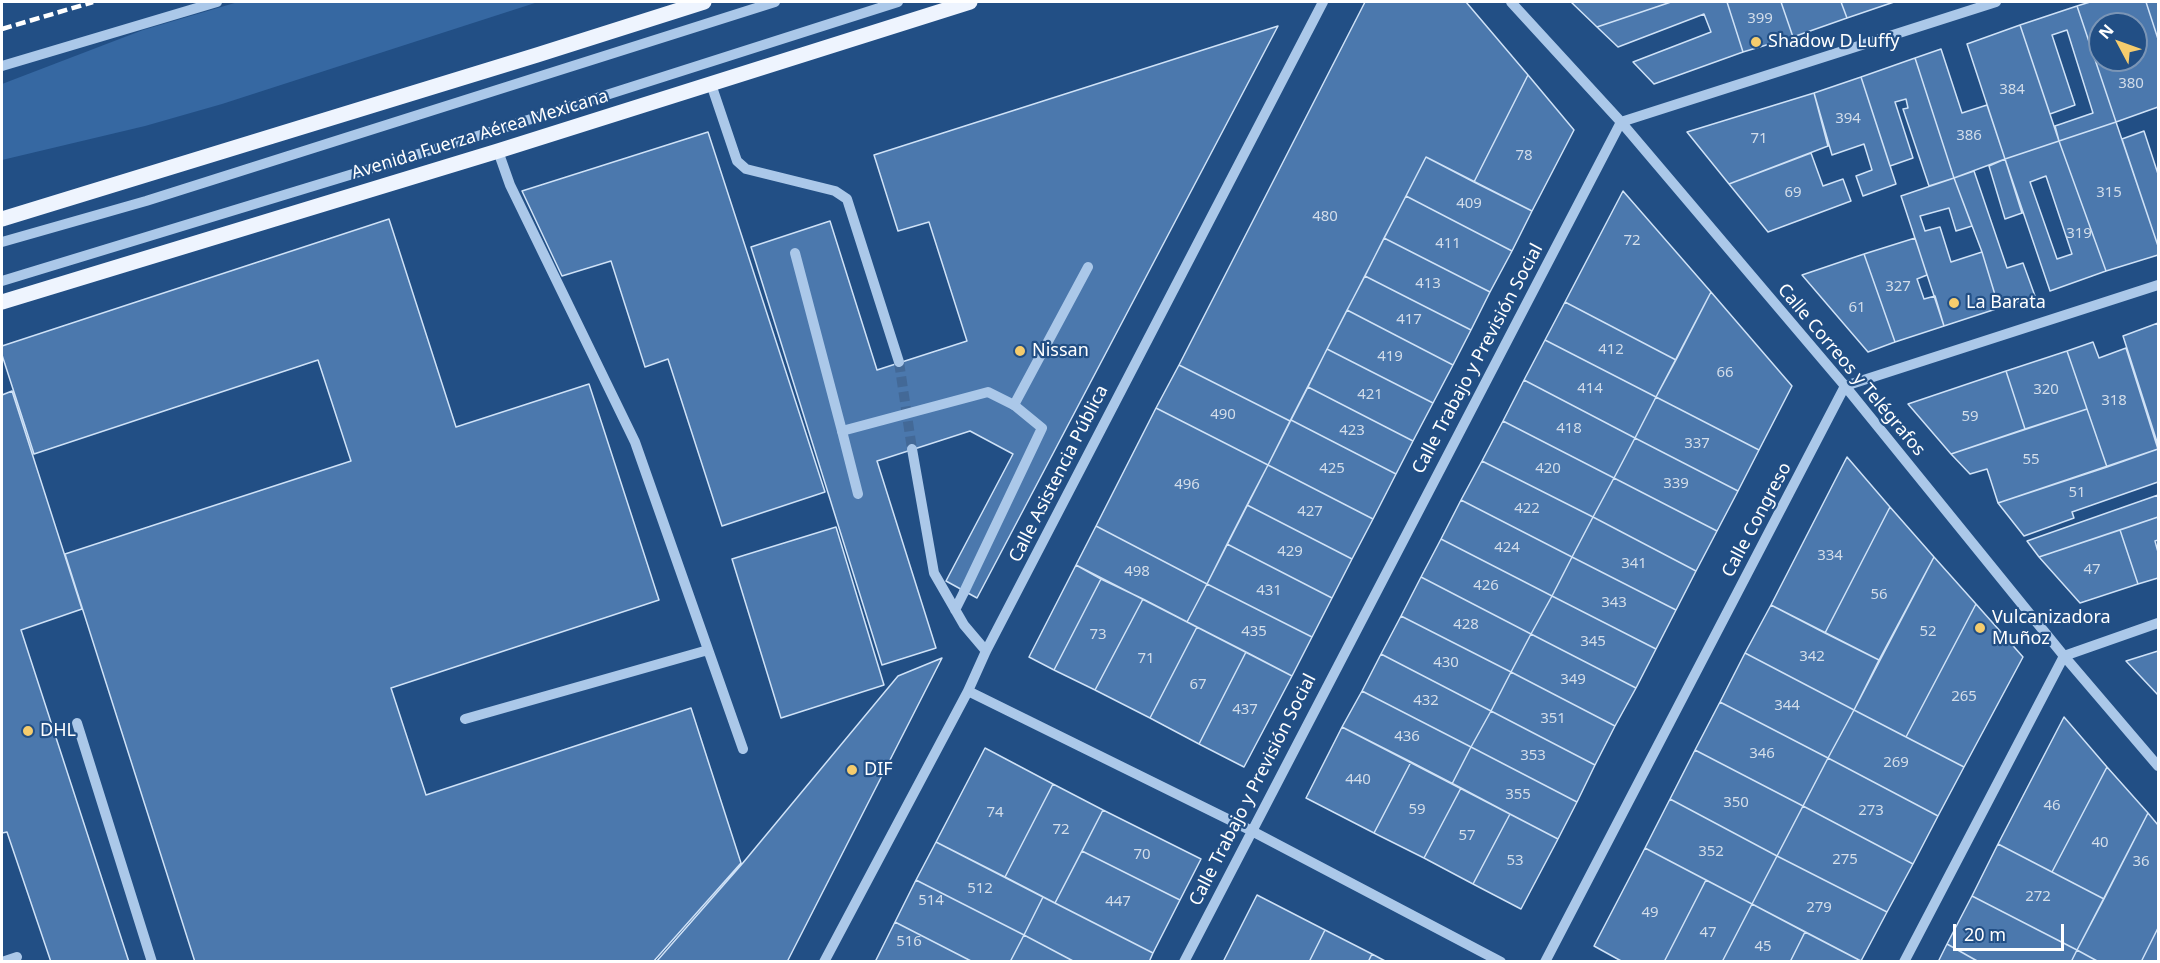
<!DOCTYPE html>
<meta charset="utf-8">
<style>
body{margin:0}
#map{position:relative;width:2160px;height:963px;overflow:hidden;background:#224f85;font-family:"Noto Sans",sans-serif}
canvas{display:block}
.frame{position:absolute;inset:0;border:3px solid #fff;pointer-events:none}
.north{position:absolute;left:2088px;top:12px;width:60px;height:60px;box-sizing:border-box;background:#224f85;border:2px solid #7a95b6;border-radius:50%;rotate:311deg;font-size:16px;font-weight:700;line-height:24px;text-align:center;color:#fff}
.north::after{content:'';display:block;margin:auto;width:21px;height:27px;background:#f5cc6d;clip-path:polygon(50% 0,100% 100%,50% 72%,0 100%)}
.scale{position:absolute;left:1953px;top:924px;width:111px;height:27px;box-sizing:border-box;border:3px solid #fff;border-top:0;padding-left:8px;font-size:18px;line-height:21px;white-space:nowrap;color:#fff;-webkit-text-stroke:4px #224f85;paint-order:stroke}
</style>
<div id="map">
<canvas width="2160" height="963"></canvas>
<div class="frame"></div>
<div class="north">N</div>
<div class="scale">20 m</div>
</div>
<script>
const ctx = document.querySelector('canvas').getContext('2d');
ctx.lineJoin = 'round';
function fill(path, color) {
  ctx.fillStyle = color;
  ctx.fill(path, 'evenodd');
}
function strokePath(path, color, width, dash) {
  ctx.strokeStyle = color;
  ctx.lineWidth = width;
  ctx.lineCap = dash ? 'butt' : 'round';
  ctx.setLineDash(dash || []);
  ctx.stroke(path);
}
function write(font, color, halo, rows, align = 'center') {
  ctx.font = font + ' "Noto Sans",sans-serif';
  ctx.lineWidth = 4.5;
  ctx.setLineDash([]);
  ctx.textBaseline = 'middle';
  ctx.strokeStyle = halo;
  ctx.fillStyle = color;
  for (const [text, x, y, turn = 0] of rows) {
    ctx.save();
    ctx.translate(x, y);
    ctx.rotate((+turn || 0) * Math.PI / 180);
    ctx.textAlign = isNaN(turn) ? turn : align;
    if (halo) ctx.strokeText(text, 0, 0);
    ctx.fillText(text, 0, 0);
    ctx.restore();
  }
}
fill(new Path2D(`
 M 238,2 L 538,2 L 222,104 L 145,126 L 2,160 L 2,84 L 143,30 Z`), '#3668a2');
const building = new Path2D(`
 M 1365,2 L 1466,2 L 1528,75 L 1474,182 L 1426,157 L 1290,421 L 1179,365 Z
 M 1571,2 L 1671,2 L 1597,27 Z
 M 1671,2 L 1727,2 L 1743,52 L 1654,84 L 1633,62 L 1711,32 L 1704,14 L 1618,47 L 1597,27 Z
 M 1727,2 L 1781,2 L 1793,37 L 1743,52 Z
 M 1781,2 L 1841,2 L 1847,18 L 1793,37 Z
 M 1841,2 L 1894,2 L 1847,18 Z
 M 2090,2 L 2146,2 L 2158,39 L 2158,107 L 2116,122 L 2077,6 ZM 2100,24 L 2136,24 L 2136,60 L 2100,60 Z
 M 2146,2 L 2158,2 L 2158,39 Z
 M 2077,6 L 2116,122 L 2059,141 L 2055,126 L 2093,113 L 2067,30 L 2052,35 L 2075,105 L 2050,114 L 2020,25 Z
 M 2020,25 L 2059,141 L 2005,159 L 1967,44 Z
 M 1278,26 L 977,598 L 946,581 L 1013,454 L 970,431 L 877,461 L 936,648 L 882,665 L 751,247 L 830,221 L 877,370 L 967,341 L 929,222 L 898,231 L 874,155 Z
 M 1941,49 L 1962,113 L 1987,105 L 2005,159 L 1954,178 L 1915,58 Z
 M 1915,58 L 1954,178 L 1929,186 L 1903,109 L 1908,108 L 1906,99 L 1895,102 L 1913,158 L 1890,166 L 1861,77 Z
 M 1528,75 L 1574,130 L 1532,211 L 1474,182 Z
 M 1861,77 L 1896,184 L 1863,196 L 1856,176 L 1872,170 L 1864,144 L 1832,155 L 1814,93 Z
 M 1814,93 L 1828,146 L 1729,184 L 1687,132 Z
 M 2116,122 L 2158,246 L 2158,255 L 2106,271 L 2059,141 Z
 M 2144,131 L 2158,174 L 2158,246 L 2122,139 Z
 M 708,132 L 825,492 L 722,526 L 668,359 L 645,367 L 611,261 L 562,276 L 522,191 Z
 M 2059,141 L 2106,271 L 2050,291 L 2005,159 ZM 2046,176 L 2072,254 L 2057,259 L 2030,182 Z
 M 1811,153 L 1823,186 L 1843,179 L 1851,201 L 1768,232 L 1729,184 Z
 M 1426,157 L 1532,211 L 1512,251 L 1406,196 Z
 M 2005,159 L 2022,213 L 2005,219 L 1989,166 Z
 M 1974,171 L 2007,268 L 2023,263 L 2035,296 L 1999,308 L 1982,252 L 1954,178 Z
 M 1954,178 L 1972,226 L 1956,231 L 1949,208 L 1920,216 L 1925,231 L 1940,227 L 1951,262 L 1982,252 L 1999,308 L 1944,326 L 1901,196 Z
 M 1623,191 L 1711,292 L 1676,360 L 1565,302 Z
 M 1406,196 L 1512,251 L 1490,292 L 1384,238 Z
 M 389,219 L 456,427 L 589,384 L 659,600 L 391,688 L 426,795 L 691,708 L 741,863 L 653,962 L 195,962 L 65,554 L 351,461 L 318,360 L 34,454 L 2,355 L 2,346 Z
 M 1384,238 L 1490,292 L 1471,330 L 1365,276 Z
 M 1915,238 L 1927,275 L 1917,279 L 1924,299 L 1935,296 L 1944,326 L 1895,342 L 1864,254 Z
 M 1864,254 L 1895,342 L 1868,352 L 1802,275 Z
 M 1365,276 L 1471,330 L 1453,365 L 1347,310 Z
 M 1711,292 L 1792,386 L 1759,450 L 1656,397 Z
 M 1565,302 L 1676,360 L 1656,397 L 1545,340 Z
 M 1347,310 L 1453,365 L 1433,403 L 1327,349 Z
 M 2158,323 L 2158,445 L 2123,336 Z
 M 1545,340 L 1656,397 L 1635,438 L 1524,380 Z
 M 2093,342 L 2099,358 L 2126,348 L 2158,449 L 2107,467 L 2067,351 Z
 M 1327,349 L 1433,403 L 1413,441 L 1308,387 Z
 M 2067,351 L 2087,409 L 2025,429 L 2006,371 Z
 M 1179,365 L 1290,421 L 1268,465 L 1156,408 Z
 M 2006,371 L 2025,429 L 1951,454 L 1908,404 Z
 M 1524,380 L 1635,438 L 1614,478 L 1503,421 Z
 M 1308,387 L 1413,441 L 1396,474 L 1291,420 Z
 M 12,391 L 82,609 L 21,630 L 129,962 L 51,962 L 7,832 L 2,833 L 2,395 Z
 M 1656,397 L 1759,450 L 1738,491 L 1635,438 Z
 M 1156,408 L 1268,465 L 1207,584 L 1096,526 Z
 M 2087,409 L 2107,467 L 1998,503 L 1987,469 L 1970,474 L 1951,454 Z
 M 1291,420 L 1396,474 L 1373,519 L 1268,465 Z
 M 1503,421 L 1614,478 L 1593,517 L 1482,461 Z
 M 1635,438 L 1738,491 L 1717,531 L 1614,478 Z
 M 2158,449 L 2158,483 L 2158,482 L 2072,512 L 2074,518 L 2024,536 L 1998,503 Z
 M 1847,457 L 1890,507 L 1825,633 L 1771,605 Z
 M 1482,461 L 1593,517 L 1572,557 L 1461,500 Z
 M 1268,465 L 1373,519 L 1352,559 L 1247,505 Z
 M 1614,478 L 1717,531 L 1696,571 L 1593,517 Z
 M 2158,495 L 2158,517 L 2039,557 L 2027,541 Z
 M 1461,500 L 1572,557 L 1552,596 L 1441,539 Z
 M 1247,505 L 1352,559 L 1332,598 L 1227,544 Z
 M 1890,507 L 1934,557 L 1879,660 L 1825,633 Z
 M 1593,517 L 1696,571 L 1676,610 L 1572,557 Z
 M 2158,517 L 2158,540 L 2155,541 L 2158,552 L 2158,578 L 2138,584 L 2120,530 Z
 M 1096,526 L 1207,584 L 1187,622 L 1076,565 Z
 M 836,527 L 884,685 L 781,718 L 732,559 Z
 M 2120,530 L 2138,584 L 2080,603 L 2039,557 Z
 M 1441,539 L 1552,596 L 1531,634 L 1421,577 Z
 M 1227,544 L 1332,598 L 1312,637 L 1207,584 Z
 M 1572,557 L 1676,610 L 1656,649 L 1552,596 Z
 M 1934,557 L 1976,604 L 1906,737 L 1854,710 Z
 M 1076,565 L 1101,579 L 1054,670 L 1029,657 Z
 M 1421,577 L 1531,634 L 1511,672 L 1401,616 Z
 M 1101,579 L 1143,599 L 1095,690 L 1054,670 Z
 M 1207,584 L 1312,637 L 1292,676 L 1187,622 Z
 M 1552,596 L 1656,649 L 1636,688 L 1531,634 Z
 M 1143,599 L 1197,627 L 1150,718 L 1095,690 Z
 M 1976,604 L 2023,657 L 1964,767 L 1906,737 Z
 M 1771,605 L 1879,660 L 1854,710 L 1745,653 Z
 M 1401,616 L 1511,672 L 1491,711 L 1381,654 Z
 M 1197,627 L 1246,652 L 1199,744 L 1150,718 Z
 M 1531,634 L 1636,688 L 1615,726 L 1511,672 Z
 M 2158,651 L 2158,695 L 2126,661 Z
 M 1246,652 L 1292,676 L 1244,767 L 1199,744 Z
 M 1745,653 L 1854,710 L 1828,758 L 1720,702 Z
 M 1381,654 L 1491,711 L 1471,747 L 1362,691 Z
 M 942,658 L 787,962 L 656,962 L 742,864 L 898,676 Z
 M 1511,672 L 1615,726 L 1595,765 L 1491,711 Z
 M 1362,691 L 1471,747 L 1452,784 L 1342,727 Z
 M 1720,702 L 1828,758 L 1803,806 L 1695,750 Z
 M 1854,710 L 1964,767 L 1938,816 L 1828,758 Z
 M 1491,711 L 1595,765 L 1577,802 L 1471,747 Z
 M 2064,717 L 2107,767 L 2052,872 L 1998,844 Z
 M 1342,727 L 1411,762 L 1374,833 L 1306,798 Z
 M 1471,747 L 1577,802 L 1558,839 L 1452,784 Z
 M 985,748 L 1053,784 L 1005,877 L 936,842 Z
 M 1695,750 L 1803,806 L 1777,856 L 1670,799 Z
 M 1828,758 L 1938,816 L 1913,864 L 1803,806 Z
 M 1411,762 L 1461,788 L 1424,858 L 1374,833 Z
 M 2107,767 L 2148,813 L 2104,899 L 2052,872 Z
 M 1053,784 L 1103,810 L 1055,903 L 1005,877 Z
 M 1461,788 L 1510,814 L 1473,884 L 1424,858 Z
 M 1670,799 L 1777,856 L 1752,904 L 1645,848 Z
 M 1803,806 L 1913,864 L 1887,912 L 1777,856 Z
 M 1103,810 L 1201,859 L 1180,900 L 1082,851 Z
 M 2148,813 L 2158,825 L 2158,928 L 2141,962 L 2099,962 L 2077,950 Z
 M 1510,814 L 1558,839 L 1521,909 L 1473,884 Z
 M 936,842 L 1043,897 L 1024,935 L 916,880 Z
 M 1998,844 L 2104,899 L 2077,950 L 1972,896 Z
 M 1645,848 L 1706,880 L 1664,962 L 1623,962 L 1594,946 Z
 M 1082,851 L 1180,900 L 1153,953 L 1055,903 Z
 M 1777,856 L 1887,912 L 1861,961 L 1752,904 Z
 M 916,880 L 1024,935 L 1010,962 L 973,962 L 895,922 Z
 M 1706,880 L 1752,904 L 1722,962 L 1664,962 Z
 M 1257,895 L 1325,930 L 1309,962 L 1223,962 Z
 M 1972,896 L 2077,950 L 2071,962 L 1979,962 L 1947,944 Z
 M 1043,897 L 1153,953 L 1149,962 L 1075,962 L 1024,935 Z
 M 1752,904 L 1805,932 L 1790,962 L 1722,962 Z
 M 895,922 L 973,962 L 875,962 Z
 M 2158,928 L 2158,962 L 2141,962 Z
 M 1325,930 L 1372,954 L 1368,962 L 1309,962 Z
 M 1805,932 L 1861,961 L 1790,962 Z
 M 1024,935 L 1075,962 L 1010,962 Z
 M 1947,944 L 1979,962 L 1938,962 Z
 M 2077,950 L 2099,962 L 2071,962 Z
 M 1372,954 L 1387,962 L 1368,962 Z`);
fill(building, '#4b78ad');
strokePath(building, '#cfe2f7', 1.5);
strokePath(new Path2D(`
 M 899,362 L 912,449`), '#436997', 10, [10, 5]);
strokePath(new Path2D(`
 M 1511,2 L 1621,122 L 1845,386 L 2064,656 L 2158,766
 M 2,66 L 217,2
 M 711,84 L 737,161 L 746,169 L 835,191 L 847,199 L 899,362
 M 498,151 L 510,185 L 635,442 L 743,749
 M 2,242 L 146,201 L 775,2
 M 2,281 L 484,134 L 898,2
 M 1014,405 L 1088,267
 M 842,431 L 858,494
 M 912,449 L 934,573 L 964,625 L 986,651
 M 955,610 L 964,592
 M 968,691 L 1250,830 L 1501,962
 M 465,719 L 708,650
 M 77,723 L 152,962
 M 2,962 L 17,957
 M 824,962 L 968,691 L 986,651 L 1323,2
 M 1184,962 L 1621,122 L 1996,2
 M 1545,962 L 1845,386 L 2158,285
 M 1904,962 L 2064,656 L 2158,623`), '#abc8e9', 10);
strokePath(new Path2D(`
 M 2,219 L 537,55 L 704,2
 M 2,302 L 498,151 L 970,2`), '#eef4fe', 15);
strokePath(new Path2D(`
 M 2,29 L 93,2`), '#fff', 4.5, [10, 4.5]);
strokePath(new Path2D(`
 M 795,253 L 842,431 L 988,392 L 1014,405 L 1042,428 L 964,592`), '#abc8e9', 10);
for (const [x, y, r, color] of [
 [1756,42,6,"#f5cc6d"],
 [1954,303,6,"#f5cc6d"],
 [1020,351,6,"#f5cc6d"],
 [1980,628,6,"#f5cc6d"],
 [28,731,6,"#f5cc6d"],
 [852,770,6,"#f5cc6d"]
]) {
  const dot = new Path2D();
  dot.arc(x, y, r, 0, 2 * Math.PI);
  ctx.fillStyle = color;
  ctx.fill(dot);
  strokePath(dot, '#224f85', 2);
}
write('15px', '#d2ddea', null, [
 ["399",1760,19],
 ["380",2131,84],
 ["384",2012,90],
 ["394",1848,119],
 ["386",1969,136],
 ["71",1759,139],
 ["78",1524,156],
 ["69",1793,193],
 ["315",2109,193],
 ["409",1469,204],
 ["480",1325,217],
 ["319",2079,234],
 ["72",1632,241],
 ["411",1448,244],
 ["413",1428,284],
 ["327",1898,287],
 ["61",1857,308],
 ["417",1409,320],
 ["412",1611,350],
 ["419",1390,357],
 ["66",1725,373],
 ["414",1590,389],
 ["320",2046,390],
 ["421",1370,395],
 ["318",2114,401],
 ["490",1223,415],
 ["59",1970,417],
 ["418",1569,429],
 ["423",1352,431],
 ["337",1697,444],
 ["55",2031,460],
 ["425",1332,469],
 ["420",1548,469],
 ["339",1676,484],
 ["496",1187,485],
 ["51",2077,493],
 ["422",1527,509],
 ["427",1310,512],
 ["424",1507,548],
 ["429",1290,552],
 ["334",1830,556],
 ["341",1634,564],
 ["47",2092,570],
 ["498",1137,572],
 ["426",1486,586],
 ["431",1269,591],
 ["56",1879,595],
 ["343",1614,603],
 ["428",1466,625],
 ["435",1254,632],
 ["52",1928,632],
 ["73",1098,635],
 ["345",1593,642],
 ["342",1812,657],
 ["71",1146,659],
 ["430",1446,663],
 ["349",1573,680],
 ["67",1198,685],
 ["265",1964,697],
 ["432",1426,701],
 ["344",1787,706],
 ["437",1245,710],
 ["351",1553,719],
 ["436",1407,737],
 ["346",1762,754],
 ["353",1533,756],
 ["269",1896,763],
 ["440",1358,780],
 ["355",1518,795],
 ["350",1736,803],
 ["46",2052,806],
 ["59",1417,810],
 ["273",1871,811],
 ["74",995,813],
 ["72",1061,830],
 ["57",1467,836],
 ["40",2100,843],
 ["352",1711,852],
 ["70",1142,855],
 ["275",1845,860],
 ["53",1515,861],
 ["36",2141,862],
 ["512",980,889],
 ["272",2038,897],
 ["514",931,901],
 ["447",1118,902],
 ["279",1819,908],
 ["49",1650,913],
 ["47",1708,933],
 ["516",909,942],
 ["45",1763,947]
]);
write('18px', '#fff', '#224f85', [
 ["Shadow D Luffy",1768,42],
 ["La Barata",1966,303],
 ["Nissan",1032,351],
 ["Vulcanizadora",1992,618],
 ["Muñoz",1992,639],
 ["DHL",40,731],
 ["DIF",864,770]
], 'left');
write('18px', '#fff', '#224f85', [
 ["Avenida Fuerza Aérea Mexicana",480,135,-17],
 ["Calle Trabajo y Previsión Social",1478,359,-62],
 ["Calle Correos y Telégrafos",1851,370,50],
 ["Calle Asistencia Pública",1059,474,-63],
 ["Calle Congreso",1757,520,-62],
 ["Calle Trabajo y Previsión Social",1253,790,-63]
]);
</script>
